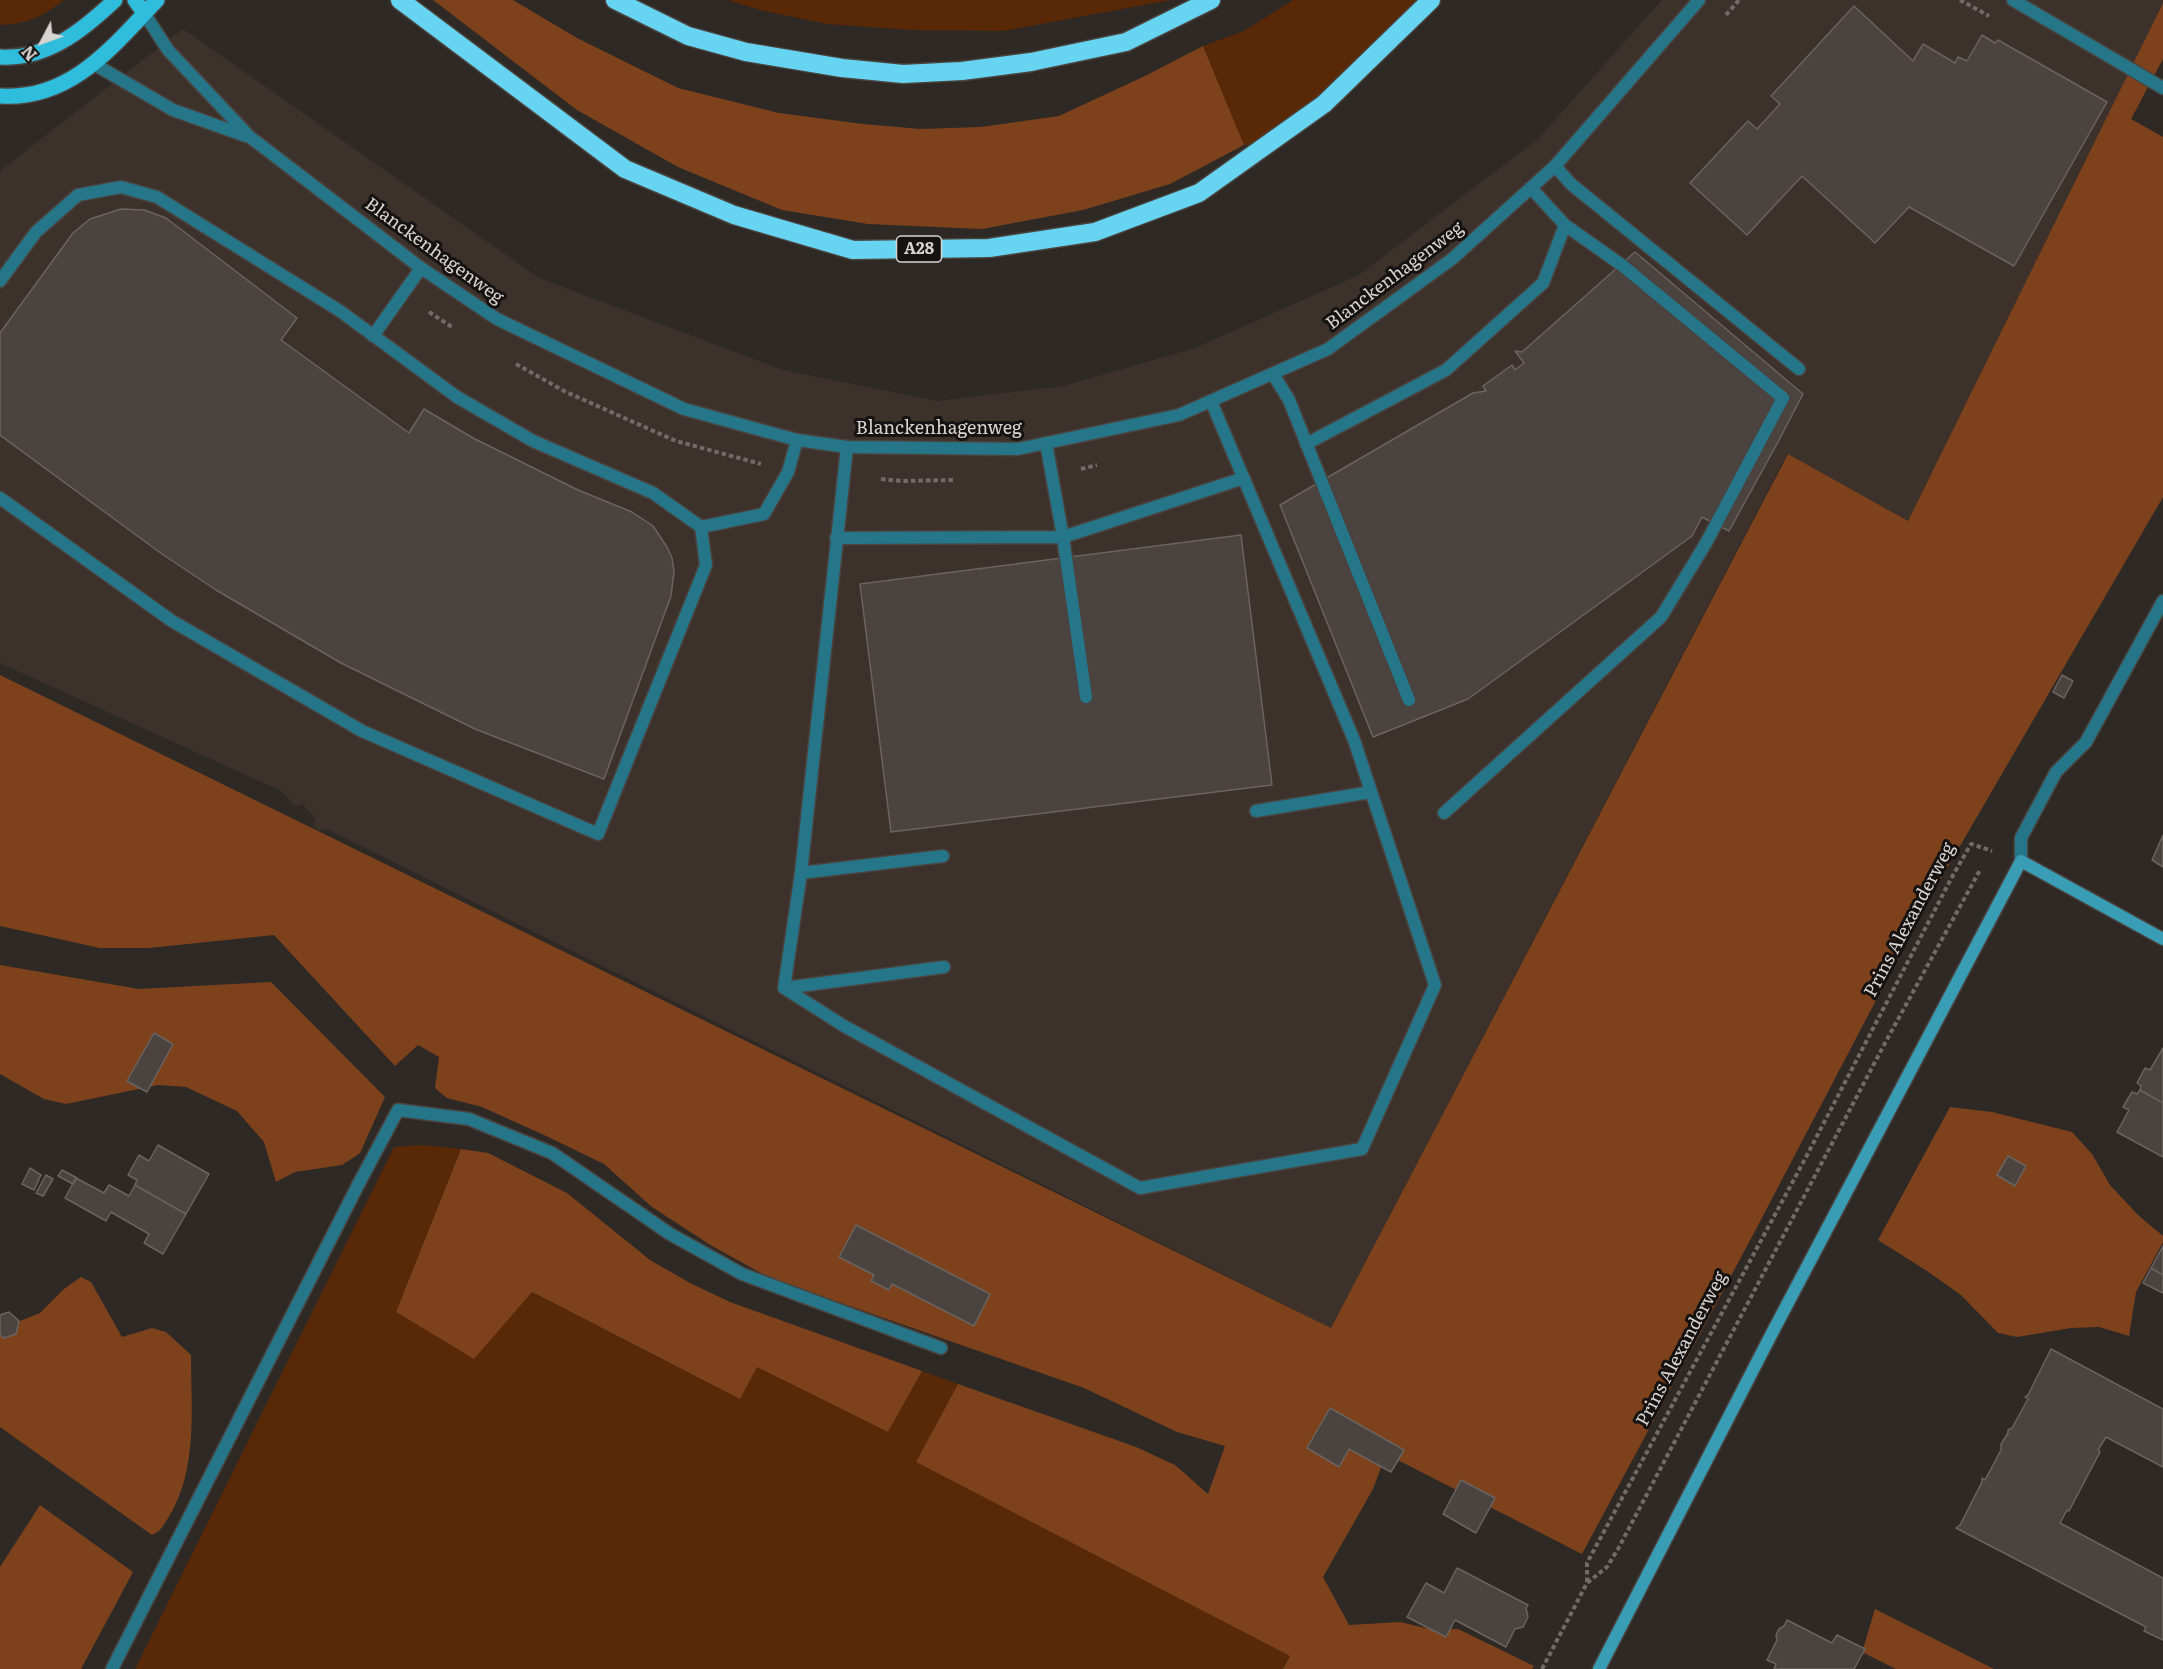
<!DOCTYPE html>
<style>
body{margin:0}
#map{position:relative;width:2163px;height:1669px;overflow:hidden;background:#2f2925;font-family:Literata,serif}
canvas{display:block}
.north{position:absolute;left:12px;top:12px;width:60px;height:60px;-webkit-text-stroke:4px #151211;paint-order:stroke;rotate:229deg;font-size:16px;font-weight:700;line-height:24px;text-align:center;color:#d8d4d1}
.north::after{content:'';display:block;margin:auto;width:21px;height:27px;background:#d8d4d1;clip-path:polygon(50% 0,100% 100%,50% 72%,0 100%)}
</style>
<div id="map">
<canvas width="2163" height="1669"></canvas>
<div class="north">N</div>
</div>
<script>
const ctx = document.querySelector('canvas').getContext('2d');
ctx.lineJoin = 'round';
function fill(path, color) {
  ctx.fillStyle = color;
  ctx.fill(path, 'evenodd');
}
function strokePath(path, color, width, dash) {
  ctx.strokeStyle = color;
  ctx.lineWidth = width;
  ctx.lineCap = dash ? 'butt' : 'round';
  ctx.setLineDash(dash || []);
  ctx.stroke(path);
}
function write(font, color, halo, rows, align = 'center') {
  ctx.font = font + ' Literata,serif';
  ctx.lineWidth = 6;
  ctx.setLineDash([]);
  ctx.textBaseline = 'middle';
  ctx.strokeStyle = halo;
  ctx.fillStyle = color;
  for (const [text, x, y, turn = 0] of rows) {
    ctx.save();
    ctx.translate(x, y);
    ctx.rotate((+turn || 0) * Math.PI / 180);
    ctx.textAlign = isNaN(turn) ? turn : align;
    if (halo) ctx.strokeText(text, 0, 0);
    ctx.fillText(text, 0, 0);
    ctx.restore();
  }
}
fill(new Path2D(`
 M 1662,0 L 2163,0 L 2163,3 L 1908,521 L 1787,454 L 1331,1328 L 325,828 L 319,831 L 313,825 L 316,819 L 302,804 L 296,807 L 281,791 L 0,663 L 0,171 L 183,29 L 539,278 L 783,370 L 937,401 L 1064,386 L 1195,348 L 1359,275 L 1538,139 Z`), '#3d322b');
fill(new Path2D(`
 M 0,0 L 64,0 C 42,17 29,23 2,25 L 0,24 Z
 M 728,0 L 1171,0 L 1003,31 L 911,30 L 827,24 L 760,10 Z
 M 1293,0 L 1439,0 L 1283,143 L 1244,145 L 1203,46 L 1244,31 Z
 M 424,1145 L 461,1149 L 396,1312 L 474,1359 L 531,1292 L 740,1399 L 757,1367 L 888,1432 L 922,1371 L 958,1384 L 916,1462 L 1290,1656 L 1283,1669 L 135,1669 L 394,1147 Z`), '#582807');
fill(new Path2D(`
 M 433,0 L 513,0 L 577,38 L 678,88 L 779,113 L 863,124 L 920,129 L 981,127 L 1059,116 L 1145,76 L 1203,46 L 1244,145 L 1170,184 L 1083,210 L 982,229 L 868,224 L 782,210 L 678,167 L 577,110 Z
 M 2163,3 L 2163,59 L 2131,119 L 2163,137 L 2163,497 L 1928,901 L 1754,1233 L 1582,1554 L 1386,1454 L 1373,1489 L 1323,1577 L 1349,1625 L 1400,1622 L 1434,1630 L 1458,1629 L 1534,1666 L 1532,1669 L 1283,1669 L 1290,1656 L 916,1462 L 958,1384 L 1136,1447 L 1175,1465 L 1208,1494 L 1225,1446 L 1177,1432 L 1084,1388 L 770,1278 L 712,1246 L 652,1207 L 604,1164 L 544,1135 L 482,1107 L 447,1098 L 435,1088 L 439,1057 L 418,1045 L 395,1066 L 274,935 L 149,948 L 100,948 L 0,926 L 0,675 L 1331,1328 L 1788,454 L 1908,521 Z
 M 0,965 L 139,989 L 271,982 L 385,1097 L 360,1153 L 342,1165 L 295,1172 L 276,1182 L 264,1142 L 237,1111 L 186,1087 L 158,1085 L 66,1104 L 44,1099 L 0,1074 Z
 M 1950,1107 L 1992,1112 L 2072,1132 L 2092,1154 L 2110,1185 L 2138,1215 L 2163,1236 L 2163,1242 L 2136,1292 L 2129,1336 L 2099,1327 L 2071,1328 L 2017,1337 L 1998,1333 L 1961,1295 L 1927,1271 L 1878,1240 Z
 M 461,1149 L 488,1153 L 567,1193 L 650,1260 L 690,1283 L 730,1302 L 922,1371 L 888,1432 L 757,1367 L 740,1399 L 532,1292 L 474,1359 L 396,1312 Z
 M 81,1277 L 91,1282 L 122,1337 L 152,1328 L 166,1332 L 191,1355 C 191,1409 198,1467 170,1515 C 164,1524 162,1531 152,1535 L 0,1427 L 0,1316 L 20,1321 L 40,1313 L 64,1289 Z
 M 40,1505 L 133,1572 L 81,1669 L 0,1669 L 0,1567 Z
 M 1875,1609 L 1994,1669 L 1896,1669 L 1862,1652 Z`), '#7d421c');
const building = new Path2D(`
 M 1854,6 L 1913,61 L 1923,44 L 1955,63 L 1958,57 L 1967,61 L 1982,35 L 1995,43 L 1998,40 L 2107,102 L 2014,266 L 1909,207 L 1875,243 L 1802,176 L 1747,235 L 1690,183 L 1748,121 L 1757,129 L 1780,104 L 1771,96 Z
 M 121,209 L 144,210 L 166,218 L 297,318 L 281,340 L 409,433 L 424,409 L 473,438 L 578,490 L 632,512 L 653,526 L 667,547 L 672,558 L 674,571 L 671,596 L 604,779 L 475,729 L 341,663 L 216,590 L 162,554 L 0,435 L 0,333 L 73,233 L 90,219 Z
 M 1635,252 L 1803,394 L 1778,442 L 1729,531 L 1702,517 L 1692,536 L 1468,699 L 1373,737 L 1280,505 L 1473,393 L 1486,391 L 1483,386 L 1512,365 L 1515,370 L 1524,363 L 1515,351 L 1522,352 Z
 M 1241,535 L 1272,785 L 891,832 L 860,584 Z
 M 2062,675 L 2073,681 L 2064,698 L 2053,692 Z
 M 2163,835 L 2163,867 L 2152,860 Z
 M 154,1033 L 173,1044 L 147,1092 L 127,1081 Z
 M 2163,1048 L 2163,1103 L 2140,1090 L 2141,1086 L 2137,1083 L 2145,1068 L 2150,1070 Z
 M 2140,1090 L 2163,1103 L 2163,1157 L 2117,1132 L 2129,1110 L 2123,1107 L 2132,1092 L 2137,1094 Z
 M 158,1145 L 209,1174 L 186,1214 L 135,1185 L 137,1180 L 128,1175 L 139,1155 L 149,1161 Z
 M 2008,1156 L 2026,1166 L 2015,1186 L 1997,1175 Z
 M 30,1168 L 41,1175 L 34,1190 L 22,1184 Z
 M 62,1170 L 77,1178 L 73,1184 L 58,1176 Z
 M 46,1175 L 53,1179 L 43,1196 L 36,1193 Z
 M 76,1178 L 104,1193 L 109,1185 L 129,1196 L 135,1185 L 186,1214 L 163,1254 L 144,1243 L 149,1234 L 111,1212 L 106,1221 L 65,1198 Z
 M 856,1225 L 990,1294 L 974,1326 L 892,1284 L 889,1290 L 871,1281 L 874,1275 L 839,1257 Z
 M 2163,1246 L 2163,1275 L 2151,1268 Z
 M 2151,1268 L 2163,1275 L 2163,1293 L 2143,1283 Z
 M 9,1312 L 19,1321 L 16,1334 L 4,1338 L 0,1335 L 0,1315 Z
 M 2051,1349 L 2163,1409 L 2163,1467 L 2106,1437 L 2098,1450 L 2100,1452 L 2069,1511 L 2067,1510 L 2060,1523 L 2163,1578 L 2163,1640 L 2144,1631 L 2146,1627 L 1956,1528 L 1960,1525 L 1982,1482 L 1982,1478 L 1985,1480 L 2001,1450 L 2001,1444 L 2008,1433 L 2008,1430 L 2012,1428 L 2028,1399 L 2025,1397 L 2028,1395 Z
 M 1330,1408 L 1404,1450 L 1391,1472 L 1349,1449 L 1339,1467 L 1307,1448 Z
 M 1461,1480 L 1495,1498 L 1476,1533 L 1443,1514 Z
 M 1457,1568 L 1528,1605 L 1526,1608 L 1528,1617 L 1523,1627 L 1515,1629 L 1506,1647 L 1455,1620 L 1446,1637 L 1407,1617 L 1426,1583 L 1444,1593 Z
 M 1787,1620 L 1832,1643 L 1837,1635 L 1865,1649 L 1854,1669 L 1774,1669 L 1776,1664 L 1767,1660 L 1777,1640 L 1776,1635 L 1779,1629 L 1784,1626 Z`);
fill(building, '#4a4340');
strokePath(building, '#6a635f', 1.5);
const lane = new Path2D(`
 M 1555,166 L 1571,184 L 1799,369
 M 0,281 L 36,232 L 78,195 L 121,187 L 157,197 L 340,311 L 457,397 L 533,441 L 653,493 L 701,527 L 706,565 L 598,834 L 362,731 L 172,621 L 0,498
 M 373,336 L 421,268
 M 1273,374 L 1289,400 L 1409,700
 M 1046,443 L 1063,537 L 1086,697
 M 1306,444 L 1446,370 L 1543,283 L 1565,225 L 1531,188
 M 847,447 L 801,873 L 784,988 L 844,1026 L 1140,1188 L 1362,1149 L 1435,985 L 1354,740 L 1211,401
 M 701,527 L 764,514 L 788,472 L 797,440
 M 836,538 L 1063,537 L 1244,478
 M 1256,811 L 1371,792
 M 1444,813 L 1661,617 L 1706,543 L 1783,398 L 1623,266 L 1565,225
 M 801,873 L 943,856
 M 784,988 L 944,967
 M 112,1669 L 358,1185 L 398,1110 L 469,1119 L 552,1153 L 670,1234 L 742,1274 L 941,1348`);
const street = new Path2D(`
 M 2013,0 L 2163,88
 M 144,13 L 168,50 L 250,137 L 421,268 L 497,319 L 684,409 L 797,440 L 847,447 L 1018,449 L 1179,415 L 1328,349 L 1452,259 L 1555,166 L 1699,0
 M 94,64 L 173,110 L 246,136
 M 2021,861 L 2021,838 L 2056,772 L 2086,742 L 2163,601`);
const secondary = new Path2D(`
 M 1599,1669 L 1771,1335 L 2021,861 L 2163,939`);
const primary = new Path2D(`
 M 135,0 L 144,13
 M 0,57 C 47,60 83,30 115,0
 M 0,96 C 71,101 113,46 157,0`);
const highway = new Path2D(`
 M 400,0 L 625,169 L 734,215 L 853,250 L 989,248 L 1095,232 L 1199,193 L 1324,104 L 1431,0
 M 615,0 L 688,36 L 746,52 L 842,68 L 903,74 L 962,71 L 1031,62 L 1126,42 L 1211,0`);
strokePath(lane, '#4a4441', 15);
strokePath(street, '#4a4441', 15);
strokePath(secondary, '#4a4441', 15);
strokePath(primary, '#4a4441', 18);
strokePath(highway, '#4a4441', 21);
strokePath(new Path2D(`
 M 1960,0 L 1989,16
 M 1726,15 L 1739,0
 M 429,312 L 452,327
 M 516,364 L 566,392 L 676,441 L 761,464
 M 1081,469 L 1097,465
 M 881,479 L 902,481 L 954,480
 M 1587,1582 L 1587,1563 L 1805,1159 L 1952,877 L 1971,844 L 1992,851
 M 1542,1669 L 1587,1583 L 1607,1567 L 1618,1549 L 1885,1043 L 1980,870`), '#706b67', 4, [4.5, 3]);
strokePath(lane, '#257689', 12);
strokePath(street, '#257689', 12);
strokePath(secondary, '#389db5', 12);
strokePath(primary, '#2ebddd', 15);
strokePath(highway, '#67d5f1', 18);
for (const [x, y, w] of [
 [919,249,45]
]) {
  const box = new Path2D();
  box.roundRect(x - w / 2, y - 13, w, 26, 4.5);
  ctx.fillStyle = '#151211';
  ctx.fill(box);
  strokePath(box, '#d8d4d1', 1.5);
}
write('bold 16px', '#d8d4d1', null, [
 ["A28",919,249]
]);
write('18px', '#d8d4d1', '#151211', [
 ["Blanckenhagenweg",434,251,36],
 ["Blanckenhagenweg",1395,276,-37],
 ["Blanckenhagenweg",939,429],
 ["Prins Alexanderweg",1910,920,-62],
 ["Prins Alexanderweg",1682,1349,-62]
]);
</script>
